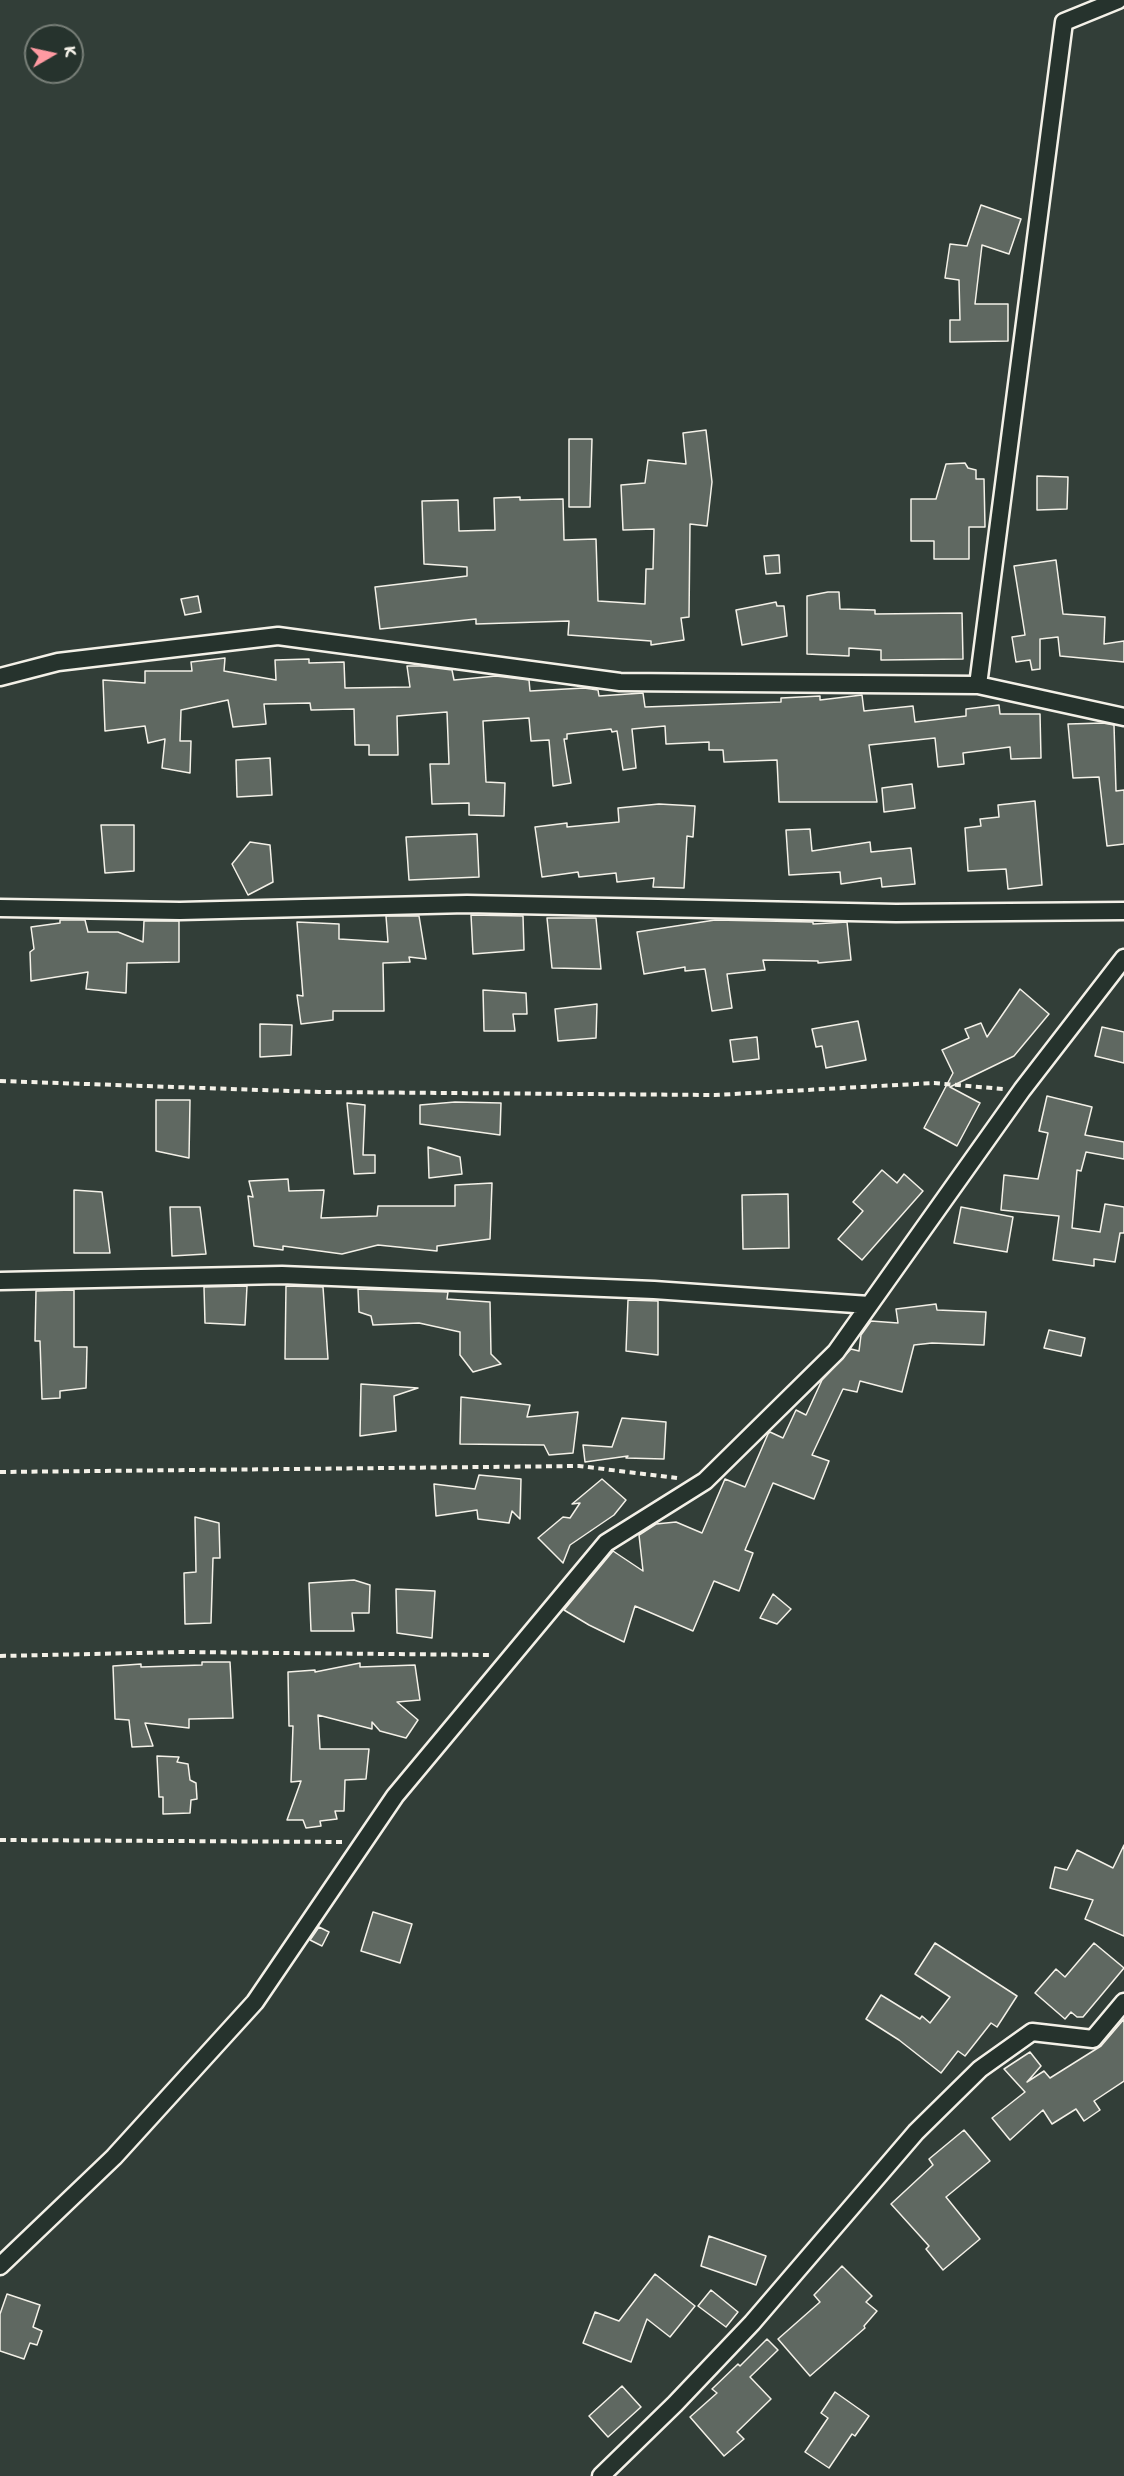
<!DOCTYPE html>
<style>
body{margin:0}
#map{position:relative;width:1124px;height:2476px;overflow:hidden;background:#323e38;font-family:"Shantell Sans",sans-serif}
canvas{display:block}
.north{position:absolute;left:24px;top:24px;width:60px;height:60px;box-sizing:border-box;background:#26332d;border:2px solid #787f78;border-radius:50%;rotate:81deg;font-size:16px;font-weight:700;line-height:24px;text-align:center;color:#f4f1e8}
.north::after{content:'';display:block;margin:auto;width:21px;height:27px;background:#ff9aa2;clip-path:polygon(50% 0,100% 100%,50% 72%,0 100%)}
</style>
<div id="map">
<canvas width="1124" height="2476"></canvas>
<div class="north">K</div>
</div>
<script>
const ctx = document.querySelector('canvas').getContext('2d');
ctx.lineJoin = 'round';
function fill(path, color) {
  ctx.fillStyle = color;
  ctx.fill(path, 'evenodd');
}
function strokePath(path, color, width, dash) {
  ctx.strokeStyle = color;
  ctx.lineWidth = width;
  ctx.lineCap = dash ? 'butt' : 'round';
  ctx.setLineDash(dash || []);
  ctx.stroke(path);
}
const building = new Path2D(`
 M 981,205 L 1021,219 L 1009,254 L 982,245 L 975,304 L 1008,304 L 1008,341 L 950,342 L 950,320 L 960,320 L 959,280 L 945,278 L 950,244 L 967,246 Z
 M 706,430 L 712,482 L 707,526 L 690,524 L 689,617 L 681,618 L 684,640 L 651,645 L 651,641 L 568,635 L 569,621 L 476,624 L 476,619 L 380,629 L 375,587 L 467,576 L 467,567 L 424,564 L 422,501 L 458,500 L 459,531 L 495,530 L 494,498 L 520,497 L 520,500 L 563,499 L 564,540 L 596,539 L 598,601 L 645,604 L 646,569 L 653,569 L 654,529 L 623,530 L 621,485 L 645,483 L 648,460 L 686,464 L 683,433 Z
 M 569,439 L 592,439 L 590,507 L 569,507 Z
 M 965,463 L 968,468 L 976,470 L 976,479 L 984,479 L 985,527 L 969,527 L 969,559 L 934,559 L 934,541 L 911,541 L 911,499 L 936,499 L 946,464 Z
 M 1037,476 L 1068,477 L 1067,509 L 1037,510 Z
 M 779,555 L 780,573 L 766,574 L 764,556 Z
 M 1056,560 L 1063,614 L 1105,617 L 1104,644 L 1124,641 L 1124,662 L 1060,656 L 1058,637 L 1040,639 L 1040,669 L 1032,670 L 1030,660 L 1016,662 L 1012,637 L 1025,635 L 1014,566 Z
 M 828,592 L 839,592 L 840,609 L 875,610 L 875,614 L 962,613 L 963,659 L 881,660 L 881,650 L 849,648 L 849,656 L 807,654 L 807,596 Z
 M 198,596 L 201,612 L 185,615 L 181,599 Z
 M 776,602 L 777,606 L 784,606 L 787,636 L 742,645 L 736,610 Z
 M 225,658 L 224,671 L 276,680 L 275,660 L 309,659 L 309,663 L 344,662 L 345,688 L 410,687 L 407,666 L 420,666 L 452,670 L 454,680 L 496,676 L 529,680 L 530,691 L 584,688 L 598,690 L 599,696 L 643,693 L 645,707 L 781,702 L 781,698 L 820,696 L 820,700 L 862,695 L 864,711 L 913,706 L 915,722 L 966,716 L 966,709 L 999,705 L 1000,714 L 1040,714 L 1041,758 L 1011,759 L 1010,747 L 963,753 L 964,764 L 938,767 L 935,738 L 869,745 L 877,802 L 779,802 L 777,760 L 724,762 L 723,750 L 709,750 L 709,742 L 666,744 L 665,726 L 632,729 L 636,768 L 623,770 L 617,731 L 612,732 L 611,729 L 567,734 L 567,739 L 564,739 L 571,783 L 553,786 L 549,740 L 531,741 L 529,718 L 483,721 L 486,782 L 505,783 L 504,816 L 469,815 L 469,803 L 432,804 L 430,764 L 449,764 L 447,712 L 397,716 L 398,755 L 369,755 L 369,745 L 355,745 L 354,709 L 311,710 L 310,703 L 264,704 L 266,724 L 233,727 L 228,700 L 181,710 L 180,741 L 191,741 L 190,773 L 162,768 L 165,739 L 148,743 L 145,726 L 105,731 L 103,680 L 145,683 L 145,671 L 192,671 L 191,662 Z
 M 1103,723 L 1114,725 L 1116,791 L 1124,790 L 1124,844 L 1107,846 L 1099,777 L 1073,778 L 1068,724 Z
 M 270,758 L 272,795 L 237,797 L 236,760 Z
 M 912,784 L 915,808 L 884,812 L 882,788 Z
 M 1035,801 L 1042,885 L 1008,889 L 1006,869 L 968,871 L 965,828 L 981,826 L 980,819 L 999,817 L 998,805 Z
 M 659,804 L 695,806 L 693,837 L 687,836 L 684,888 L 653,887 L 654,878 L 617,882 L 616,873 L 579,877 L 578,872 L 542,877 L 535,827 L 567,823 L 567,827 L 619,822 L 618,808 Z
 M 101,825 L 134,825 L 134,871 L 105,873 Z
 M 810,829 L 812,851 L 870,842 L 871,852 L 911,848 L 915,884 L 882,887 L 881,878 L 841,884 L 840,872 L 789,875 L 786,830 Z
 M 477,834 L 479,877 L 409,880 L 406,837 Z
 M 250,842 L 270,845 L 273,882 L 248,895 L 232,864 Z
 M 471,915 L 523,916 L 524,950 L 473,954 Z
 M 386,916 L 419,916 L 426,959 L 409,957 L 410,962 L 383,963 L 384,1011 L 333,1011 L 333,1020 L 301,1024 L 297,995 L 303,996 L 297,922 L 339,924 L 339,939 L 388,942 Z
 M 547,918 L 596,918 L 601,969 L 552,968 Z
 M 60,920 L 85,920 L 88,932 L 118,932 L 143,942 L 144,921 L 179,921 L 179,962 L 127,963 L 126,993 L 86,989 L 88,972 L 31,981 L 30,952 L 34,949 L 31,927 L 60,923 Z
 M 715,920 L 813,922 L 813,924 L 847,922 L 851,960 L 818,963 L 818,961 L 763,960 L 765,970 L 727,974 L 732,1008 L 712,1011 L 705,969 L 685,971 L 685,967 L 644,974 L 637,932 Z
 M 1020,989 L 1049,1014 L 1014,1056 L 950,1087 L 980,1103 L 957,1146 L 924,1128 L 953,1073 L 942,1050 L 969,1038 L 965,1029 L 981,1023 L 987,1037 Z
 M 483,990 L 526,993 L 527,1014 L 513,1014 L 515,1031 L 484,1031 Z
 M 597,1004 L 596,1038 L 558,1041 L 555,1009 Z
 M 858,1021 L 866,1060 L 826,1068 L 822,1046 L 816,1047 L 812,1029 Z
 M 260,1024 L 292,1025 L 291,1055 L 260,1057 Z
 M 1102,1027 L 1124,1032 L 1124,1063 L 1095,1056 Z
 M 757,1037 L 759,1059 L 733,1062 L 730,1040 Z
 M 1047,1096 L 1092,1107 L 1085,1135 L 1124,1142 L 1124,1159 L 1086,1152 L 1081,1171 L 1077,1170 L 1072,1228 L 1100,1232 L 1105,1204 L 1124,1207 L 1124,1233 L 1120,1233 L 1115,1262 L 1094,1259 L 1094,1266 L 1053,1260 L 1059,1216 L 1001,1210 L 1004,1175 L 1038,1179 L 1048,1133 L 1039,1131 Z
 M 156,1100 L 190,1100 L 189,1158 L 156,1151 Z
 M 455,1102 L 501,1103 L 500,1135 L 420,1124 L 420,1105 Z
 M 347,1103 L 365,1105 L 363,1155 L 375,1155 L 375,1173 L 354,1174 Z
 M 428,1147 L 460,1157 L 462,1174 L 429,1178 Z
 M 882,1170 L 897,1183 L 904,1174 L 923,1191 L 862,1260 L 838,1239 L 863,1211 L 853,1202 Z
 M 288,1179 L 289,1191 L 324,1190 L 321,1218 L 377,1216 L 378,1206 L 455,1206 L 455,1185 L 492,1183 L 490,1239 L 437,1246 L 437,1251 L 378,1245 L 342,1254 L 283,1246 L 283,1250 L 254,1246 L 248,1196 L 253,1197 L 249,1181 Z
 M 74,1190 L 102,1192 L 110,1253 L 74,1253 Z
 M 788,1194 L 789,1248 L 743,1249 L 742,1195 Z
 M 170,1207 L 200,1207 L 206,1254 L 172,1256 Z
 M 961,1207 L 1013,1217 L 1007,1252 L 954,1243 Z
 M 247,1286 L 245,1325 L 205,1323 L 204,1287 Z
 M 286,1286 L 323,1287 L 328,1359 L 285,1359 Z
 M 358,1289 L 448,1292 L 447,1299 L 490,1302 L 491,1354 L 501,1364 L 473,1372 L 460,1355 L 460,1332 L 419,1323 L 373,1325 L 371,1316 L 359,1312 Z
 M 74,1290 L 74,1347 L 87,1347 L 86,1388 L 60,1391 L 60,1398 L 42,1399 L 40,1341 L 35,1341 L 36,1291 Z
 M 628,1300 L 658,1301 L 658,1355 L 626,1351 Z
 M 936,1304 L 937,1310 L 986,1312 L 984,1345 L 932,1343 L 914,1345 L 902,1392 L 860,1381 L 857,1392 L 843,1389 L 812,1455 L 829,1461 L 814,1499 L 773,1483 L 745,1550 L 753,1553 L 739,1591 L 714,1581 L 693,1631 L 635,1606 L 624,1642 L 589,1625 L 564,1610 L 613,1551 L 643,1571 L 639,1535 L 656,1524 L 676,1522 L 702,1533 L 725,1479 L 745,1487 L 768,1434 L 770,1432 L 783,1438 L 796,1410 L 806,1415 L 822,1380 L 851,1349 L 859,1351 L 861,1335 L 871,1321 L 898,1323 L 896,1309 Z
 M 1049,1330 L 1085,1338 L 1081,1356 L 1044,1348 Z
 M 361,1384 L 418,1388 L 394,1396 L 396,1431 L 360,1436 Z
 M 461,1397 L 530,1405 L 527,1417 L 578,1412 L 573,1453 L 549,1455 L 544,1445 L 460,1444 Z
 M 622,1418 L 666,1422 L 664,1459 L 626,1458 L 628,1456 L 585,1462 L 583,1445 L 612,1447 Z
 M 479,1475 L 521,1479 L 520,1519 L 512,1511 L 509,1523 L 478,1519 L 477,1510 L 436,1516 L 434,1484 L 475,1489 Z
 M 602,1479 L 626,1500 L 614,1515 L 570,1545 L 563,1563 L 538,1538 L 563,1517 L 570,1518 L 580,1503 L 572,1504 Z
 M 195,1517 L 219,1523 L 220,1558 L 213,1558 L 211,1623 L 185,1624 L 184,1573 L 196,1572 Z
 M 354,1580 L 370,1585 L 369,1613 L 352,1613 L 354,1631 L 311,1631 L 309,1583 Z
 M 396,1589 L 435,1591 L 432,1638 L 397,1633 Z
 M 773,1594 L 791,1609 L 777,1624 L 760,1618 Z
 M 202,1662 L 230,1662 L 233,1718 L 189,1719 L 189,1728 L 145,1723 L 153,1746 L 132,1747 L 129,1720 L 115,1719 L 113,1666 L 141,1664 L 141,1667 L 202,1665 Z
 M 360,1663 L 360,1667 L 415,1665 L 420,1700 L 397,1702 L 418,1720 L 406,1738 L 380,1731 L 372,1722 L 372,1729 L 318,1715 L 320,1749 L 369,1749 L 366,1779 L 345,1780 L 344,1811 L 335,1811 L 337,1819 L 320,1821 L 321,1826 L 306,1828 L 303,1820 L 287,1820 L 301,1781 L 291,1782 L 293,1726 L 289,1726 L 288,1672 L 315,1670 L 315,1672 Z
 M 157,1756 L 179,1757 L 177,1762 L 188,1764 L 190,1780 L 196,1783 L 197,1799 L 191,1800 L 190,1813 L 163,1814 L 163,1797 L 159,1797 Z
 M 1124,1845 L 1124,1936 L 1085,1919 L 1093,1900 L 1050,1888 L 1055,1867 L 1067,1870 L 1077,1850 L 1113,1868 Z
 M 373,1912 L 412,1924 L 400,1963 L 361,1951 Z
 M 319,1927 L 329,1932 L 322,1946 L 310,1940 Z
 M 935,1943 L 1017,1996 L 997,2027 L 991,2023 L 965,2056 L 958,2051 L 941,2073 L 899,2040 L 866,2019 L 881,1995 L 920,2019 L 922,2016 L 930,2023 L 950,1997 L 915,1974 Z
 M 1094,1943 L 1124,1968 L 1083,2017 L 1077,2017 L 1071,2012 L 1065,2019 L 1035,1993 L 1056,1969 L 1065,1977 Z
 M 1124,2019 L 1124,2081 L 1094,2101 L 1100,2110 L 1084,2121 L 1076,2109 L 1052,2124 L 1043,2110 L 1010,2140 L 992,2118 L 1025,2092 L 1004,2069 L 1030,2052 L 1041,2066 L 1027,2082 L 1044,2071 L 1050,2078 L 1101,2046 Z
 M 964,2130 L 990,2161 L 946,2197 L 980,2239 L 943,2270 L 926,2249 L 929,2246 L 891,2204 L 933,2165 L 929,2159 Z
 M 709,2236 L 766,2256 L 756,2285 L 701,2266 Z
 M 842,2266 L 872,2296 L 866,2302 L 877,2311 L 864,2326 L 865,2328 L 810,2376 L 778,2339 L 820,2302 L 814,2295 Z
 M 655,2274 L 695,2306 L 670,2337 L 647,2319 L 631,2362 L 583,2343 L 595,2312 L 619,2321 Z
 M 711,2290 L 738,2312 L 726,2327 L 698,2306 Z
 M 7,2294 L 40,2305 L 33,2327 L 42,2331 L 37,2345 L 30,2343 L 24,2359 L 0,2351 L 0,2314 Z
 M 767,2339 L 778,2350 L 750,2377 L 771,2399 L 737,2432 L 744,2439 L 724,2456 L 690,2417 L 717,2393 L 712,2389 L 738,2364 L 740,2366 Z
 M 622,2386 L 641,2407 L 608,2437 L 589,2416 Z
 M 835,2392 L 869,2416 L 855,2436 L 852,2434 L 829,2468 L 805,2452 L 828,2418 L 821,2413 Z`);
fill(building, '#5f6861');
strokePath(building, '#f4f1e8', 1.5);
const minor = new Path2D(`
 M 0,677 L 58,662 L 278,636 L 620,682 L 978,685 L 1124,717
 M 978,685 L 1064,22 L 1118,0
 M 0,908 L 180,911 L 467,904 L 896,913 L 1124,911
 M 0,1281 L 282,1275 L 654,1290 L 869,1305
 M 0,2266 L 114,2157 L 255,2002 L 395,1796 L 606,1543 L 705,1481 L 836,1352 L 1022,1090 L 1124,958
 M 601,2476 L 675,2404 L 752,2323 L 916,2132 L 980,2069 L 1032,2032 L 1093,2039 L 1124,2002`);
strokePath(minor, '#f4f1e8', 21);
strokePath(new Path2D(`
 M 0,1081 L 319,1092 L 715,1095 L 934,1083 L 1003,1089
 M 0,1472 L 579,1466 L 677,1478
 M 0,1656 L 183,1652 L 491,1655
 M 0,1840 L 344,1842`), '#f4f1e8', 4, [6, 4.5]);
strokePath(minor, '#26332d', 16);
</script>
